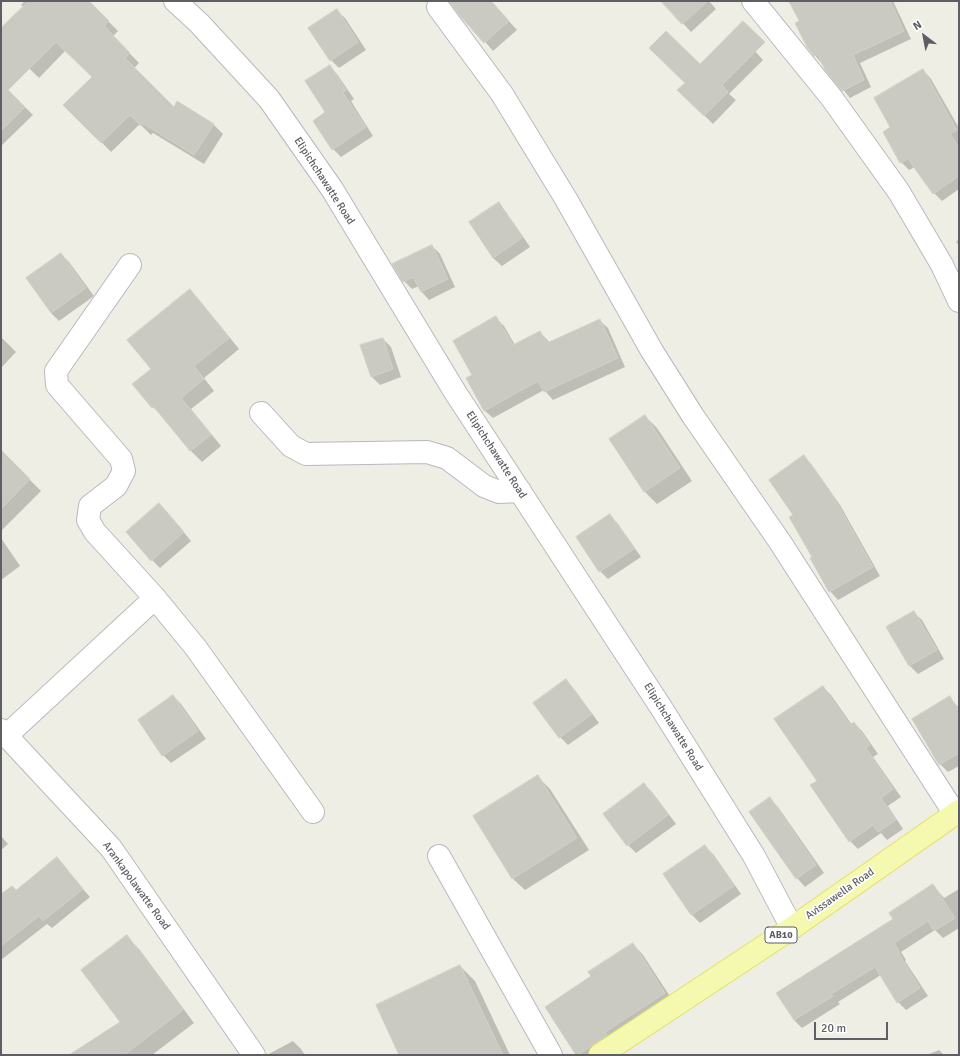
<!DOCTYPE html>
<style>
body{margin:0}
#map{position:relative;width:960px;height:1056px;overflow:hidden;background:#eeeee5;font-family:Signika,sans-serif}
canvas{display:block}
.frame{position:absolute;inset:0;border:2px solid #5d5f64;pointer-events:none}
.north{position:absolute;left:904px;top:16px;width:40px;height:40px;-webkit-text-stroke:3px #fff;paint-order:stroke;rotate:328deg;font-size:11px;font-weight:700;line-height:16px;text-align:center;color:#5d5f64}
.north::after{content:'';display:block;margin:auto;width:14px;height:18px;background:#5d5f64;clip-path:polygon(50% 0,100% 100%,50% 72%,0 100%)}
.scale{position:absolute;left:814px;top:1022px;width:74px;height:18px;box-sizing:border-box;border:2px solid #5d5f64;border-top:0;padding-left:5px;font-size:12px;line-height:14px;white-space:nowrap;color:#5d5f64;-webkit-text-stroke:3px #fff;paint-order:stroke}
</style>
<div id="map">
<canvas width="960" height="1056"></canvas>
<div class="frame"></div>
<div class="north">N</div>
<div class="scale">20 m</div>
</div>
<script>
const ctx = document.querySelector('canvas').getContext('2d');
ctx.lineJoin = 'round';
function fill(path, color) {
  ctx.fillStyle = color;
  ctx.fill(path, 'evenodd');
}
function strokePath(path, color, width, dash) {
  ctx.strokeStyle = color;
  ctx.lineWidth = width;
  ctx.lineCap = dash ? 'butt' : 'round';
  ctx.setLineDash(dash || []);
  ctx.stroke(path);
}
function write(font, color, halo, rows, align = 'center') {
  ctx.font = font + ' Signika,sans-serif';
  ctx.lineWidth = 3.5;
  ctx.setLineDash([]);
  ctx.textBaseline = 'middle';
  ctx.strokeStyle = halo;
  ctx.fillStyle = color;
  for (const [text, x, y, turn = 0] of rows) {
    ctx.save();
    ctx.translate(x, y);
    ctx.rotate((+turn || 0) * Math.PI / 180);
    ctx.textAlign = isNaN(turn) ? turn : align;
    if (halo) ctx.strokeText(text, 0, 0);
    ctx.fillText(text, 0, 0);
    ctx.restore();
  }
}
fill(new Path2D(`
 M 25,1 L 88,1 L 118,31 L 113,36 L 139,63 L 134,68 L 174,108 L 213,124 L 223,134 L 204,164 L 153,133 L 151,135 L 140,124 L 111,152 L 65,105 L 93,77 L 66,50 L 39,78 L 1,40 L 1,30 L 24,7 L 21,5 Z
 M 450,1 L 491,1 L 517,30 L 493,51 Z
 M 671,1 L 709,1 L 716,9 L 691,32 L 666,5 Z
 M 790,1 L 893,1 L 911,39 L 860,63 L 871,87 L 850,98 L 808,47 L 800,21 Z
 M 336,10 L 345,18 L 366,50 L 339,68 L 331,60 Z
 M 743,38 L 763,60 L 729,94 L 736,100 L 713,124 L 679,90 L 700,66 Z
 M 329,66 L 337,74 L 354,99 L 351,101 L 373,136 L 341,157 L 333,149 L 327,112 Z
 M 923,70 L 931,79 L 959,128 L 959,189 L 942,201 L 934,193 L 915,167 L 909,170 L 901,162 L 892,127 Z
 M 1,83 L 33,115 L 1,146 Z
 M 498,204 L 506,212 L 530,247 L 502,266 L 493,258 L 470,222 Z
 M 959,239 L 959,245 L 956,242 Z
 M 432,246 L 440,254 L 455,287 L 429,300 L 421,291 L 419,286 L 412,289 L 404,281 Z
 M 61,254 L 69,262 L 94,296 L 59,321 L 51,313 Z
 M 190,291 L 201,302 L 239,349 L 204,378 L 214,391 L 191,409 L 221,446 L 202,462 L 191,451 L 164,418 L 153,407 Z
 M 496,318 L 504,326 L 515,345 L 540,332 L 550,343 L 599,320 L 608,328 L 625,367 L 553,400 L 544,390 L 493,418 L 484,410 L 474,375 Z
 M 1,337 L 16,352 L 1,368 Z
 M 383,339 L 391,347 L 401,377 L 380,385 L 372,377 Z
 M 645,416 L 657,428 L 692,481 L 657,504 L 645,492 L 610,440 Z
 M 1,451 L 41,491 L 1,531 Z
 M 804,457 L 812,465 L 840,505 L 880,576 L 838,600 L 830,591 L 811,558 L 813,558 L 794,515 Z
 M 167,512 L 191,541 L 160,568 L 152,560 Z
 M 610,515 L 618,524 L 641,557 L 608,579 L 600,571 L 578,538 Z
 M 1,538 L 20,566 L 1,580 Z
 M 913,612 L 922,620 L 944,659 L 918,674 L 910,666 L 887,628 Z
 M 566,681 L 574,689 L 599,723 L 568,745 L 560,737 Z
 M 823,687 L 831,695 L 852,725 L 854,723 L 862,731 L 878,754 L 873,757 L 901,797 L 888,806 L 903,829 L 887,840 L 881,833 L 858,849 L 850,841 L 818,781 Z
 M 173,696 L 181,704 L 206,739 L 171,763 L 163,755 Z
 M 950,698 L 959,708 L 959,766 L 948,772 L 940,764 Z
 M 538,777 L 550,789 L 589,850 L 525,890 L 512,878 Z
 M 644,784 L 652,792 L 676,824 L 636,853 L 628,845 Z
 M 770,799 L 778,807 L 824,873 L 805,887 L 797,878 Z
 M 1,836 L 8,844 L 1,850 Z
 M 705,846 L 713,854 L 741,894 L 700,923 L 692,915 L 664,874 Z
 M 57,859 L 90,897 L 52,928 L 47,924 L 1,960 L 1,896 L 16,891 Z
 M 933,885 L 944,898 L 959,889 L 959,928 L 943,938 L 935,930 L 901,952 L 906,960 L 905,961 L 928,996 L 906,1010 L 898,1002 L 881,975 L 838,1002 L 840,1004 L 802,1028 L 794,1020 L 778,993 L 895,919 Z
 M 127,937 L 139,949 L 194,1023 L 152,1055 L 71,1055 L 122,1023 Z
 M 633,944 L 643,955 L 675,1004 L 604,1055 L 577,1055 L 592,977 Z
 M 460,966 L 475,981 L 510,1055 L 401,1055 Z
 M 293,1041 L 301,1049 L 305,1055 L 267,1055 Z
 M 939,1050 L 944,1055 L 927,1055 Z`), '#0003');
const building = new Path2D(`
 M 29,1 L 89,1 L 109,21 L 104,26 L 130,53 L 125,58 L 174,107 L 177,101 L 214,124 L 194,155 L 144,124 L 141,126 L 130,115 L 101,143 L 63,105 L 92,77 L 56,42 L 8,90 L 25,107 L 1,131 L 1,28 Z
 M 449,1 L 491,1 L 509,21 L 484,43 L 461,17 Z
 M 661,1 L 708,1 L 682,24 Z
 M 789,1 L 890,1 L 904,31 L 853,55 L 864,80 L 842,91 L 825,70 L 818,55 L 814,56 L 807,47 L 795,23 L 799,21 Z
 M 337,9 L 358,42 L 330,61 L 308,28 Z
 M 743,21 L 765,42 L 722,85 L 728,92 L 704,116 L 677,90 L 685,83 L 649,48 L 666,31 L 700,64 Z
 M 330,65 L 346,90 L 343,93 L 366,127 L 332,150 L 313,121 L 325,112 L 305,81 Z
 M 923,69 L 957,130 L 950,134 L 959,147 L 959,176 L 933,194 L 908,159 L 900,163 L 883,132 L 890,127 L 874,98 Z
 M 499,202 L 522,238 L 493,258 L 469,222 Z
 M 432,245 L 448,279 L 421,292 L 413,277 L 403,282 L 392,264 Z
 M 61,253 L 86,288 L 51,313 L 26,278 Z
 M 190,289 L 229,338 L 194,366 L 204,379 L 181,398 L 211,435 L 190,451 L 154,407 L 152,408 L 132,384 L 151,369 L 127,340 Z
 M 496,316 L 513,345 L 540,331 L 547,343 L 600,319 L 618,358 L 544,392 L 538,381 L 484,411 L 466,378 L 472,375 L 453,341 Z
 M 383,338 L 393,369 L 371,377 L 360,345 Z
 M 645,415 L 680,468 L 644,492 L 609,439 Z
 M 1,450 L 30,479 L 1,509 Z
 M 804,455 L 832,494 L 873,567 L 829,592 L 810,558 L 812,557 L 789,517 L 793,515 L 769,480 Z
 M 159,503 L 184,532 L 151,561 L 126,532 Z
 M 610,514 L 634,549 L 599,572 L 576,537 Z
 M 914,611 L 937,650 L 909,666 L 886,627 Z
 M 566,679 L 592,714 L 559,738 L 533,703 Z
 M 823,686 L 850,725 L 854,722 L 870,745 L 866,748 L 893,789 L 881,798 L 896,820 L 878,832 L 873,825 L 849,842 L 810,785 L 817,781 L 774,719 Z
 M 173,695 L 198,731 L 162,756 L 138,720 Z
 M 950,696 L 959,712 L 959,753 L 939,765 L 912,719 Z
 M 538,775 L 577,838 L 512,879 L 473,816 Z
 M 644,783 L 668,815 L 627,846 L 603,814 Z
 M 770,797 L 816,865 L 796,879 L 749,812 Z
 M 705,845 L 734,886 L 691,915 L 663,874 Z
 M 57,857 L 83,889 L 43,921 L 39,916 L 1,946 L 1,894 L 12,886 L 16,890 Z
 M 933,884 L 955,918 L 934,931 L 928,921 L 894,943 L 899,951 L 898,952 L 920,988 L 897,1003 L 875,967 L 831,994 L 833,996 L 794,1020 L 776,993 L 893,919 L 889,913 Z
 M 127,935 L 183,1010 L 124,1055 L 69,1055 L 120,1022 L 81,970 Z
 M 633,943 L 665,993 L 605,1032 L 607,1035 L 578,1055 L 576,1055 L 545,1007 L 591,976 L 588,972 Z
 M 460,965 L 503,1055 L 399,1055 L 376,1005 Z`);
fill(building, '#cac9c2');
strokePath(building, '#d2d1c4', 1);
const minor = new Path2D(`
 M 175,1 L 199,23 L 269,99 L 332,189 L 455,392 L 662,709 L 754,856 L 792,928
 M 753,1 L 831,97 L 899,192 L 942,265 L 959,301
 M 438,7 L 502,94 L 566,199 L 652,351 L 693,416 L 780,542 L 955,814
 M 130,265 L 56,371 L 57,385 L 121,459 L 124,471 L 116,486 L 90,506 L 88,520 L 95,532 L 155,598 L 196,648 L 313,812
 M 261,413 L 291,446 L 306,454 L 427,452 L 447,458 L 484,486 L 499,492 L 520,491
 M 1,730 L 111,848 L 254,1055
 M 6,736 L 155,598
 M 439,856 L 551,1055`);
const major = new Path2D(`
 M 600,1055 L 792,928 L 959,811`);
strokePath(minor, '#b7b9be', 24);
strokePath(major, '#e7df66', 24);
strokePath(minor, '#fff', 22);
strokePath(major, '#f4f9af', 22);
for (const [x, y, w] of [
 [781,935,32]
]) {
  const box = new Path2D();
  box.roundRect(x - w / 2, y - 8, w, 16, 3);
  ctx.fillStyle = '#fff';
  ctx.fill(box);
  strokePath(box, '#5d5f64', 1);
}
write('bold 10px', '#5d5f64', null, [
 ["AB10",781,935]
]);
write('11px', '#5d5f64', '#fff', [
 ["Elipichchawatte Road",324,181,57],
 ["Elipichchawatte Road",496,455,57],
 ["Elipichchawatte Road",673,727,58],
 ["Arankapolawatte Road",136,886,54],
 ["Avissawella Road",840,894,-35]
]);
</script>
